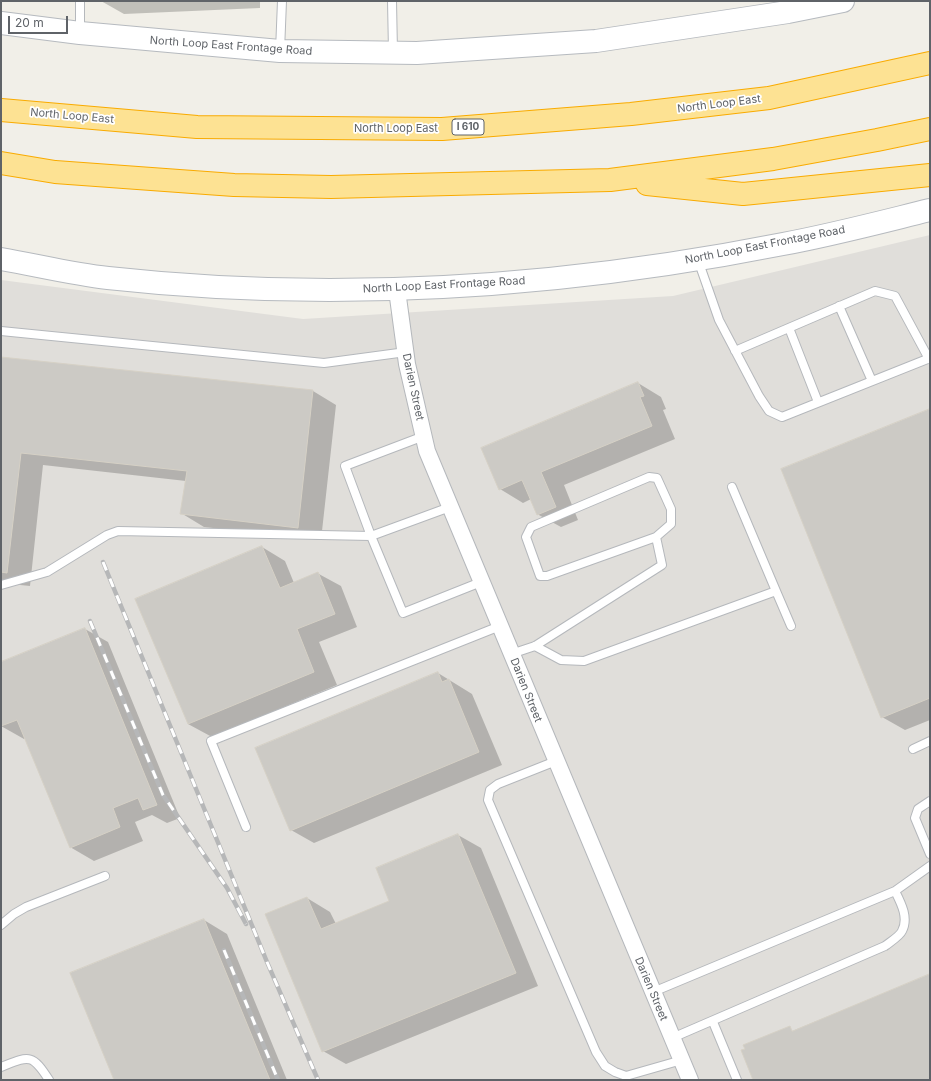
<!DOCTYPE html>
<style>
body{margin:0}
#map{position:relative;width:931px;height:1081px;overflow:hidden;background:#f1efe8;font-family:Inter,sans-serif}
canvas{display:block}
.frame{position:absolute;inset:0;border:2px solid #5f6368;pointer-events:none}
.scale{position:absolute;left:8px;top:16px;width:60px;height:18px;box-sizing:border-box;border:2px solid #5f6368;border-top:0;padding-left:5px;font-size:12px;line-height:14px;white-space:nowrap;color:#5f6368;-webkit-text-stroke:3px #fff;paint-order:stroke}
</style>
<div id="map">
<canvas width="931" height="1081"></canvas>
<div class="frame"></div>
<div class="scale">20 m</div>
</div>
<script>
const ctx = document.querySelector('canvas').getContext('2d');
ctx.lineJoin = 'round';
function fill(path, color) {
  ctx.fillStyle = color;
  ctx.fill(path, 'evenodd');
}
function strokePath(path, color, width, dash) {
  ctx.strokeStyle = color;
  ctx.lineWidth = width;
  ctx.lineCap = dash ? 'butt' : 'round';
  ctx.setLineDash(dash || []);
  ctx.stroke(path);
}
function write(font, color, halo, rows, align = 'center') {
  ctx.font = font + ' Inter,sans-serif';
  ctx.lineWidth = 3.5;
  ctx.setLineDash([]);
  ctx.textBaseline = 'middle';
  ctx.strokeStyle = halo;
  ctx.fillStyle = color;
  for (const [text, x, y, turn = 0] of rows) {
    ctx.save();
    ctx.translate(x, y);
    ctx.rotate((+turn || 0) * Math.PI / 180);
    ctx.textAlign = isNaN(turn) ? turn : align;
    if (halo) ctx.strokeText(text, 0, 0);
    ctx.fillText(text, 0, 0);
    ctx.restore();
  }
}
fill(new Path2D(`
 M 930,235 L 930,1080 L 1,1080 L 1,280 L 303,319 L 673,296 Z`), '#e0deda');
fill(new Path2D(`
 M 101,1 L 260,1 L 260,8 L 124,14 Z
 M 1,358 L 313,391 L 336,405 L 321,540 L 204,527 L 181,513 L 186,481 L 43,465 L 30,586 L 1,583 Z
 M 638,383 L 661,397 L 666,409 L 663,410 L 675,439 L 564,485 L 578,520 L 561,527 L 537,514 L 531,499 L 523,503 L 500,489 Z
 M 930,410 L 930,720 L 905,730 L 882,717 Z
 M 262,547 L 285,561 L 294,583 L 317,573 L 341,586 L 357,627 L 319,642 L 337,685 L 212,737 L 188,724 Z
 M 85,629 L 108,642 L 180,818 L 167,823 L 152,815 L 135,822 L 143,841 L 94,861 L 70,847 L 26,738 L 24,739 L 1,726 L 1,663 Z
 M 438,673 L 472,694 L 502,765 L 314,843 L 291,830 Z
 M 458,835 L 481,848 L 538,986 L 346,1064 L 323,1051 L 307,898 L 330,912 L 336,924 L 391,901 Z
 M 204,920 L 227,934 L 287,1080 L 115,1080 Z`), '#0003');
const building = new Path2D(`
 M 1,357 L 313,390 L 298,528 L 180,514 L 187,471 L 21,453 L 7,573 L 1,572 Z
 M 638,382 L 644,396 L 640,397 L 652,426 L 541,472 L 556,507 L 537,515 L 522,480 L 499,490 L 481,448 Z
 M 930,409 L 930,698 L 881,718 L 781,469 Z
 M 262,546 L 280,588 L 318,572 L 335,614 L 297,629 L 314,672 L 188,724 L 135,599 Z
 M 85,628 L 157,805 L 143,810 L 138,798 L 113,808 L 120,827 L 70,848 L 17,720 L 1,726 L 1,662 Z
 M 438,672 L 442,682 L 449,679 L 479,752 L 290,831 L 255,748 Z
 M 458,834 L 516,973 L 322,1052 L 265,914 L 307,897 L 321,929 L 389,901 L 376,868 Z
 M 204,919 L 270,1080 L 114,1080 L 70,973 Z
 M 930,974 L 930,1080 L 753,1080 L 741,1050 L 745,1049 L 743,1045 L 790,1026 L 792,1031 Z`);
fill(building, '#cccac5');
strokePath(building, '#d6d1c6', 1);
const lane = new Path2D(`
 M 80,1 L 80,32
 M 392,1 L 393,52
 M 280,51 L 282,1
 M 698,260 L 719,320 L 759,396 L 769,411 L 782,417 L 930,358
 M 839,306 L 872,381
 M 789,328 L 818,402
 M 1,331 L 324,363 L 406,352
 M 735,351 L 875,291 L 895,296 L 929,359
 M 424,436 L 345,466 L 371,536 L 403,613 L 481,582
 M 1,585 L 47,572 L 107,535 L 118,531 L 371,536 L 450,507
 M 776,591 L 791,626
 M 535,646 L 561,660 L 584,661 L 776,591 L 732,487
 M 511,654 L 535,646 L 662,565 L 656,537 L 671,524 L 671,509 L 657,478 L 649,477 L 531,527 L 526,537 L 540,576 L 547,576 L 656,537
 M 913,749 L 930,741
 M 556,761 L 498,784 L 490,790 L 488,800 L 596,1052 L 605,1066 L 615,1072 L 626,1076 L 682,1060
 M 930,801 L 918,809 L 915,818 L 930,854
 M 246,827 L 211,741 L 500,626
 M 1,925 L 14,914 L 26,907 L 105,876
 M 653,992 L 895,891 L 930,866
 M 713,1022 L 737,1080
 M 672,1038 L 885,946 C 890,942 900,936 902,931 C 909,918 901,903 895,891
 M 1,1067 C 29,1056 32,1053 49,1080`);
const street = new Path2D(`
 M 397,290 L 407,364 L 427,451 L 690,1080`);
const secondary = new Path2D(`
 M 1,23 L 80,33 L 280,51 L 417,53 L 596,41 L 788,12 L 843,1
 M 1,259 C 36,265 72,274 108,278 C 334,303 560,288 783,244 C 832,235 881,222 930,210`);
const highway = new Path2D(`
 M 1,110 L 197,127 L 442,129 L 631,114 L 769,98 L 930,63
 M 1,163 L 55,172 L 234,185 L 331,187 L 610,180 L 773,159 L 877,140 L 930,129
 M 647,184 L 743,194 L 930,175`);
strokePath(lane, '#b5b8bc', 10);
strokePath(street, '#b5b8bc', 18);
strokePath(secondary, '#b6babf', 24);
strokePath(highway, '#f9ab00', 24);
strokePath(lane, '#fff', 8);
strokePath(street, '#fff', 16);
strokePath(secondary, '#fff', 22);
strokePath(highway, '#fde293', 22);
const rail = new Path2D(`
 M 103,562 L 267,962 L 318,1080
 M 90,621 L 163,795 L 227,888 L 246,924
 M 224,950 L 278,1080`);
strokePath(rail, '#b6b7b8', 4.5);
strokePath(rail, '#fff', 3, [9]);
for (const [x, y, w] of [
 [468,127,32]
]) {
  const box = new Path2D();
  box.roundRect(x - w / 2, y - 8, w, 16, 3);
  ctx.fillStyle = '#fff';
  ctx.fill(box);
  strokePath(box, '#5f6368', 1);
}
write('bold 10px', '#5f6368', null, [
 ["I 610",468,127]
]);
write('11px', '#5f6368', '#fff', [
 ["North Loop East Frontage Road",231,46,4],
 ["North Loop East",719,104,-7],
 ["North Loop East",72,116,5],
 ["North Loop East",396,129],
 ["North Loop East Frontage Road",765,245,-11],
 ["North Loop East Frontage Road",444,285,-3],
 ["Darien Street",413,387,78],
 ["Darien Street",526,690,68],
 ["Darien Street",651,989,67]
]);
</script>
